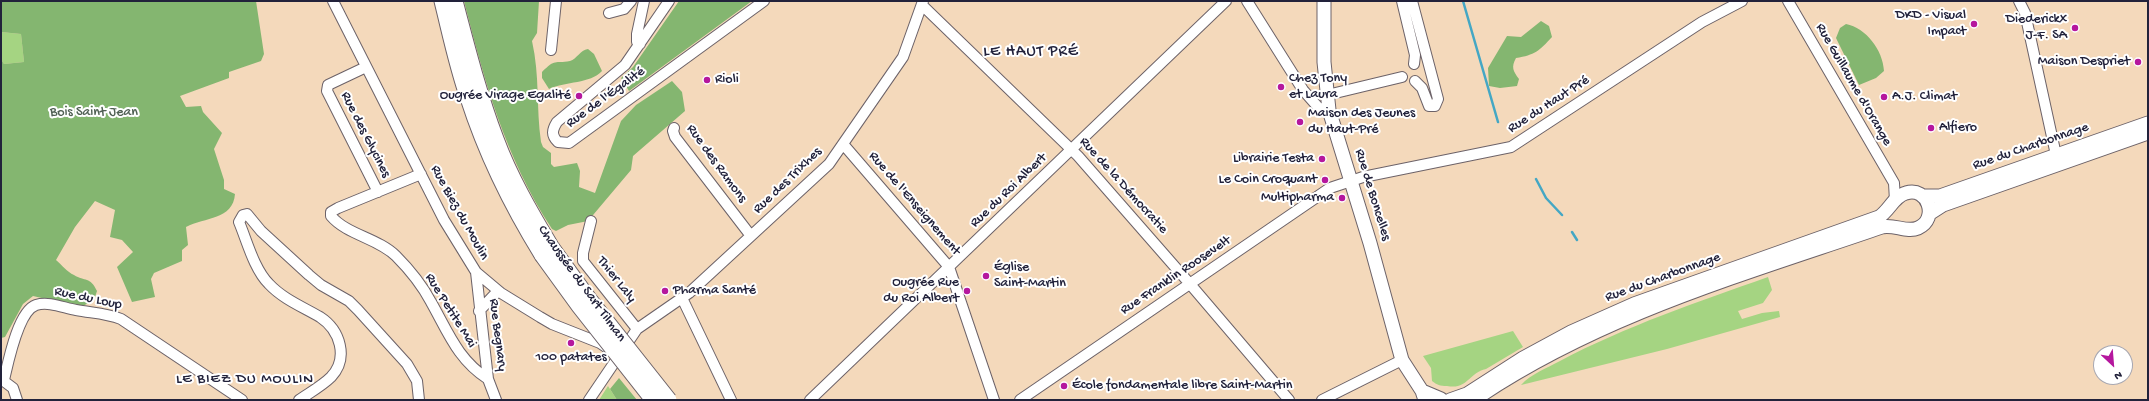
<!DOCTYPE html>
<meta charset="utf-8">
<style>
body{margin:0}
#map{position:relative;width:2149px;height:401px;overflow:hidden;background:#f4d9bb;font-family:"Gochi Hand",sans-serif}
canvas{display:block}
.frame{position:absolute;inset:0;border:2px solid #22223b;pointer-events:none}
.north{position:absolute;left:2093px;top:345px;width:40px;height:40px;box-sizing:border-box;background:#fff;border:1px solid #a7a7b1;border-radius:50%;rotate:154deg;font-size:11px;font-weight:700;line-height:16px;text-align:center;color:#22223b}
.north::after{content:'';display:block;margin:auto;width:14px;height:18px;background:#b5179e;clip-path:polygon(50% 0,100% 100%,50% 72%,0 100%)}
</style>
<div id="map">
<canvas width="2149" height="401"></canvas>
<div class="frame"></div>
<div class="north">N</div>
</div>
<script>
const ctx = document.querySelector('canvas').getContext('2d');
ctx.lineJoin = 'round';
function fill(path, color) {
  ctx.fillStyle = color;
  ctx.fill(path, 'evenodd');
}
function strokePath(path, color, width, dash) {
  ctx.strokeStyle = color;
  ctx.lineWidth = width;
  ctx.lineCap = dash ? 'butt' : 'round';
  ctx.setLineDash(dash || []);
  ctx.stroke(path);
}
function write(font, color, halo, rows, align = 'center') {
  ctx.font = font + ' "Gochi Hand",sans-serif';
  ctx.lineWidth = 4;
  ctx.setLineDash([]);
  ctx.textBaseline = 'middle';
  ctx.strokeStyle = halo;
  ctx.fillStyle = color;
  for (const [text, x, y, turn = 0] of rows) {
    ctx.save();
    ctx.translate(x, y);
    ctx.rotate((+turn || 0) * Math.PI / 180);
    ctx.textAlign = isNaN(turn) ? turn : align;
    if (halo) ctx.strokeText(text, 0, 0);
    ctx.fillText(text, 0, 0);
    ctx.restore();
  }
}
fill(new Path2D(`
 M 1,32 L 21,34 L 24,62 L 4,64 L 1,59 Z
 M 1768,277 L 1772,290 L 1763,303 L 1738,311 L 1742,319 L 1762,313 L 1779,311 L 1780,317 L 1667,349 L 1521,385 C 1531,374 1547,368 1560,361 C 1626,326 1698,302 1768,277 Z
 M 1513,331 L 1523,347 L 1486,369 C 1468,373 1468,390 1447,386 C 1440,386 1437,385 1432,381 L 1431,368 L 1423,356 Z
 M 608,386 L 617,400 L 599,400 Z`), '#a5d482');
fill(new Path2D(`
 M 1,1 L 256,1 L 264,54 L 261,61 L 229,72 L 229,78 L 180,96 L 186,107 L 201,106 L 203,112 L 222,133 L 214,149 L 224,180 L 224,189 L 235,194 C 233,220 205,217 186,227 L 188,245 L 182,250 L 182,261 L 154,273 L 151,279 L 155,297 L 132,302 L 117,267 L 133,252 L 122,240 L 110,237 L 115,210 L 95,201 L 75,227 L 56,260 C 62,265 67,272 74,275 C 85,282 90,276 97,291 L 94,300 L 81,307 L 33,296 L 23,304 L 5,337 L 1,338 L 1,59 L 4,64 L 24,62 L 21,34 L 1,32 Z
 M 464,1 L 539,1 L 537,33 L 532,41 C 540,76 536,107 541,142 L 543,147 L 551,153 L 551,164 L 554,167 L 577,163 L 580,171 L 579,187 L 595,193 L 621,121 L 636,105 L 672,81 L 682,92 L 685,111 L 633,156 L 631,170 L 588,221 L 568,225 L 556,231 L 552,229 C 505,157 485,83 464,1 Z
 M 679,1 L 752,1 L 629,91 L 621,78 L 633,67 Z
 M 1541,21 L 1549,26 L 1552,37 C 1539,51 1535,55 1516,58 C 1511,67 1513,71 1519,79 L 1517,86 L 1500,88 L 1489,86 L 1488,68 L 1507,36 L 1521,37 Z
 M 1846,24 C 1866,28 1883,50 1884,71 L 1876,78 L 1859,85 L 1836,38 L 1840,28 Z
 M 588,49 L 594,54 L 602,71 C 590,84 566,81 549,89 L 542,78 L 542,72 C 556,58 554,64 570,61 C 577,59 580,50 588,49 Z
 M 619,378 L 637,400 L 617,400 L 610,389 Z`), '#84b670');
strokePath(new Path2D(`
 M 1463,1 L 1498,122
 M 1536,179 L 1546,198 L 1562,215
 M 1572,232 L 1577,240`), '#44a7c4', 2.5);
const minor = new Path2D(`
 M 333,1 L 444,220 L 476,272 L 501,293 L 540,317 L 552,324 L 600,343 L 609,349
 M 669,1 L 625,65 L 557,122 C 552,130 551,135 558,142 L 569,143 L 764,1
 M 1247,1 L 1303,90 L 1318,107 L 1325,110 L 1329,110
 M 1402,1 L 1415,55 L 1414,64
 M 1412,1 L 1438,99 L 1435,106 L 1429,106 L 1422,88 L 1415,81
 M 1788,1 L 1894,183 L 1895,201
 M 2019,1 L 2025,13 L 2056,155
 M 922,5 L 1078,156 L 1190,284 L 1289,400
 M 609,13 L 624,9 L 631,1
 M 640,44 L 637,42 L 637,34 L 644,1
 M 551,50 L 556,1
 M 366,67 L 328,85 L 327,91 L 378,192
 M 1327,95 L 1402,77
 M 674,128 L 673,131 L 675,137 L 751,236
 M 843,144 L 949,267 L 994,400
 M 421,174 L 338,208 L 331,212 L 331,216 C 347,235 378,238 396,256 C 409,269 422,285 431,302 C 448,332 458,360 488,379
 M 591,221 L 583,253 L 583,261 L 637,329
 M 476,272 L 488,379 L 496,400
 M 682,298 L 731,400
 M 479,311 L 498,291
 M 1,379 L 13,388 L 17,400
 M 4,380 C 8,363 18,311 36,305 C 49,301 64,308 76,310 C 92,313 106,313 121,319 L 242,400
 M 299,400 C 309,393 322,386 331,377 C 349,358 340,330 320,317 C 303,307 283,299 269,284 C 254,269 247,241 239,222 L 243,215 L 247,214 L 261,231 L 309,275 L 321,285 L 349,301 L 358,310 L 407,364 L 417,381 L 419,400
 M 589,400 L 637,329 L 689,293 L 829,164 L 903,57 L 923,1
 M 810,400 L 1226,1
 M 1020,400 L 1330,188 L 1363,177 L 1511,147 L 1702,22 L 1742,1
 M 1322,400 L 1402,360`);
const major = new Path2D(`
 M 1324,1 L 1324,62 L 1329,110 L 1370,243 L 1402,360 L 1422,391 L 1425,400
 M 1923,196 L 1940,196 L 2148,123
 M 1929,214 L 1943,205 L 2148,133
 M 1422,391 L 1441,399
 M 1450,400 L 1467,394 L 1523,358 L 1571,332 L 1634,304 L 1879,217 C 1889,211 1894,196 1906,193 C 1928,186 1939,219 1918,228 C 1907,233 1894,224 1882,227 C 1742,275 1597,316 1474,400`);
const highway = new Path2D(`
 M 442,1 C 450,33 457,67 468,98 C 486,154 511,205 542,255
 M 455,1 C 467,47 479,94 496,139 C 510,177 531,213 552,248`);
strokePath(minor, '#6c6268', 12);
strokePath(major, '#6c6268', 15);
strokePath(highway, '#6c6268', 17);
strokePath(minor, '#fff', 10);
strokePath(major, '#fff', 13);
strokePath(highway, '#fff', 15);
const highwayBridge = new Path2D(`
 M 552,248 L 589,299 L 669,400
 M 542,255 L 579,306 L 653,400`);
strokePath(highwayBridge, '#6c6268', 17, []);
strokePath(highwayBridge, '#fff', 15);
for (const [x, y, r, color] of [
 [1974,24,4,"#b5179e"],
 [2075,28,4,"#b5179e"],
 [2138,62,4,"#b5179e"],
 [707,80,4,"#b5179e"],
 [1281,87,4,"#b5179e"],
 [579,96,4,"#b5179e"],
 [1884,97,4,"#b5179e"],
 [1300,122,4,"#b5179e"],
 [1931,128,4,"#b5179e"],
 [1322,159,4,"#b5179e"],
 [1325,180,4,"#b5179e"],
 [1342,198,4,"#b5179e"],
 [986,276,4,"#b5179e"],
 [665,291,4,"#b5179e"],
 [967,291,4,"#b5179e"],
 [571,343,4,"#b5179e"],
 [1064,386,4,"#b5179e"]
]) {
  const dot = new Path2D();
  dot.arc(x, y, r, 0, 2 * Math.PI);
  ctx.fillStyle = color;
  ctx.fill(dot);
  strokePath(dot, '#fff', 1.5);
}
write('14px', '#22223b', '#fff', [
 ["DKD - Visual",1966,16],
 ["Impact",1966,32],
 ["Diederickx",2067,20],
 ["J-F. SA",2067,36],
 ["Maison Despriet",2130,62],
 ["Chez Tony",1289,79,"left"],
 ["et Laura",1289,95,"left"],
 ["Rioli",715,80,"left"],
 ["Ougrée Virage Egalité",571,96],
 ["A.J. Climat",1892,97,"left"],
 ["Maison des Jeunes",1308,114,"left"],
 ["du Haut-Pré",1308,130,"left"],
 ["Alfiero",1939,128,"left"],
 ["Librairie Testa",1314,159],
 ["Le Coin Croquant",1317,180],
 ["Multipharma",1334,198],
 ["Église",994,268,"left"],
 ["Saint-Martin",994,284,"left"],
 ["Ougrée Rue",959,283],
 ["du Roi Albert",959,299],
 ["Pharma Santé",673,291,"left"],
 ["100 patates",571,358,"center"],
 ["École fondamentale libre Saint-Martin",1072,386,"left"]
], 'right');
write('14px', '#22223b', '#fff', [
 ["Rue Guillaume d'Orange",1853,85,60],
 ["Rue de l'Égalité",606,98,-36],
 ["Rue du Haut Pré",1549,105,-33],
 ["Rue des Glycines",365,135,63],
 ["Rue du Charbonnage",2031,147,-19],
 ["Rue des Ramons",716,164,54],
 ["Rue des Trixhes",788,181,-44],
 ["Rue de la Démocratie",1123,186,48],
 ["Rue du Roi Albert",1009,191,-44],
 ["Rue de Boncelles",1372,195,73],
 ["Rue de l'Enseignement",914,204,49],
 ["Rue Biez du Moulin",459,213,61],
 ["Rue Franklin Roosevelt",1176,276,-34],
 ["Rue du Charbonnage",1663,278,-20],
 ["Thier Laly",616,280,52],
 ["Chaussée du Sart Tilman",581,284,54],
 ["Rue du Loup",88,299,12],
 ["Rue Petite Mai",450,311,58],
 ["Rue Begnary",497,335,83]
]);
write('14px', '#506054', '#fff', [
 ["Bois Saint Jean",94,113]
]);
ctx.letterSpacing = '1px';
write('15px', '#22223b', '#fff', [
 ["LE BIEZ DU MOULIN",245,380]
]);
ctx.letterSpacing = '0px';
ctx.letterSpacing = '1px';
write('16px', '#22223b', '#fff', [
 ["LE HAUT PRÉ",1031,53]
]);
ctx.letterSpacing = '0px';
</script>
